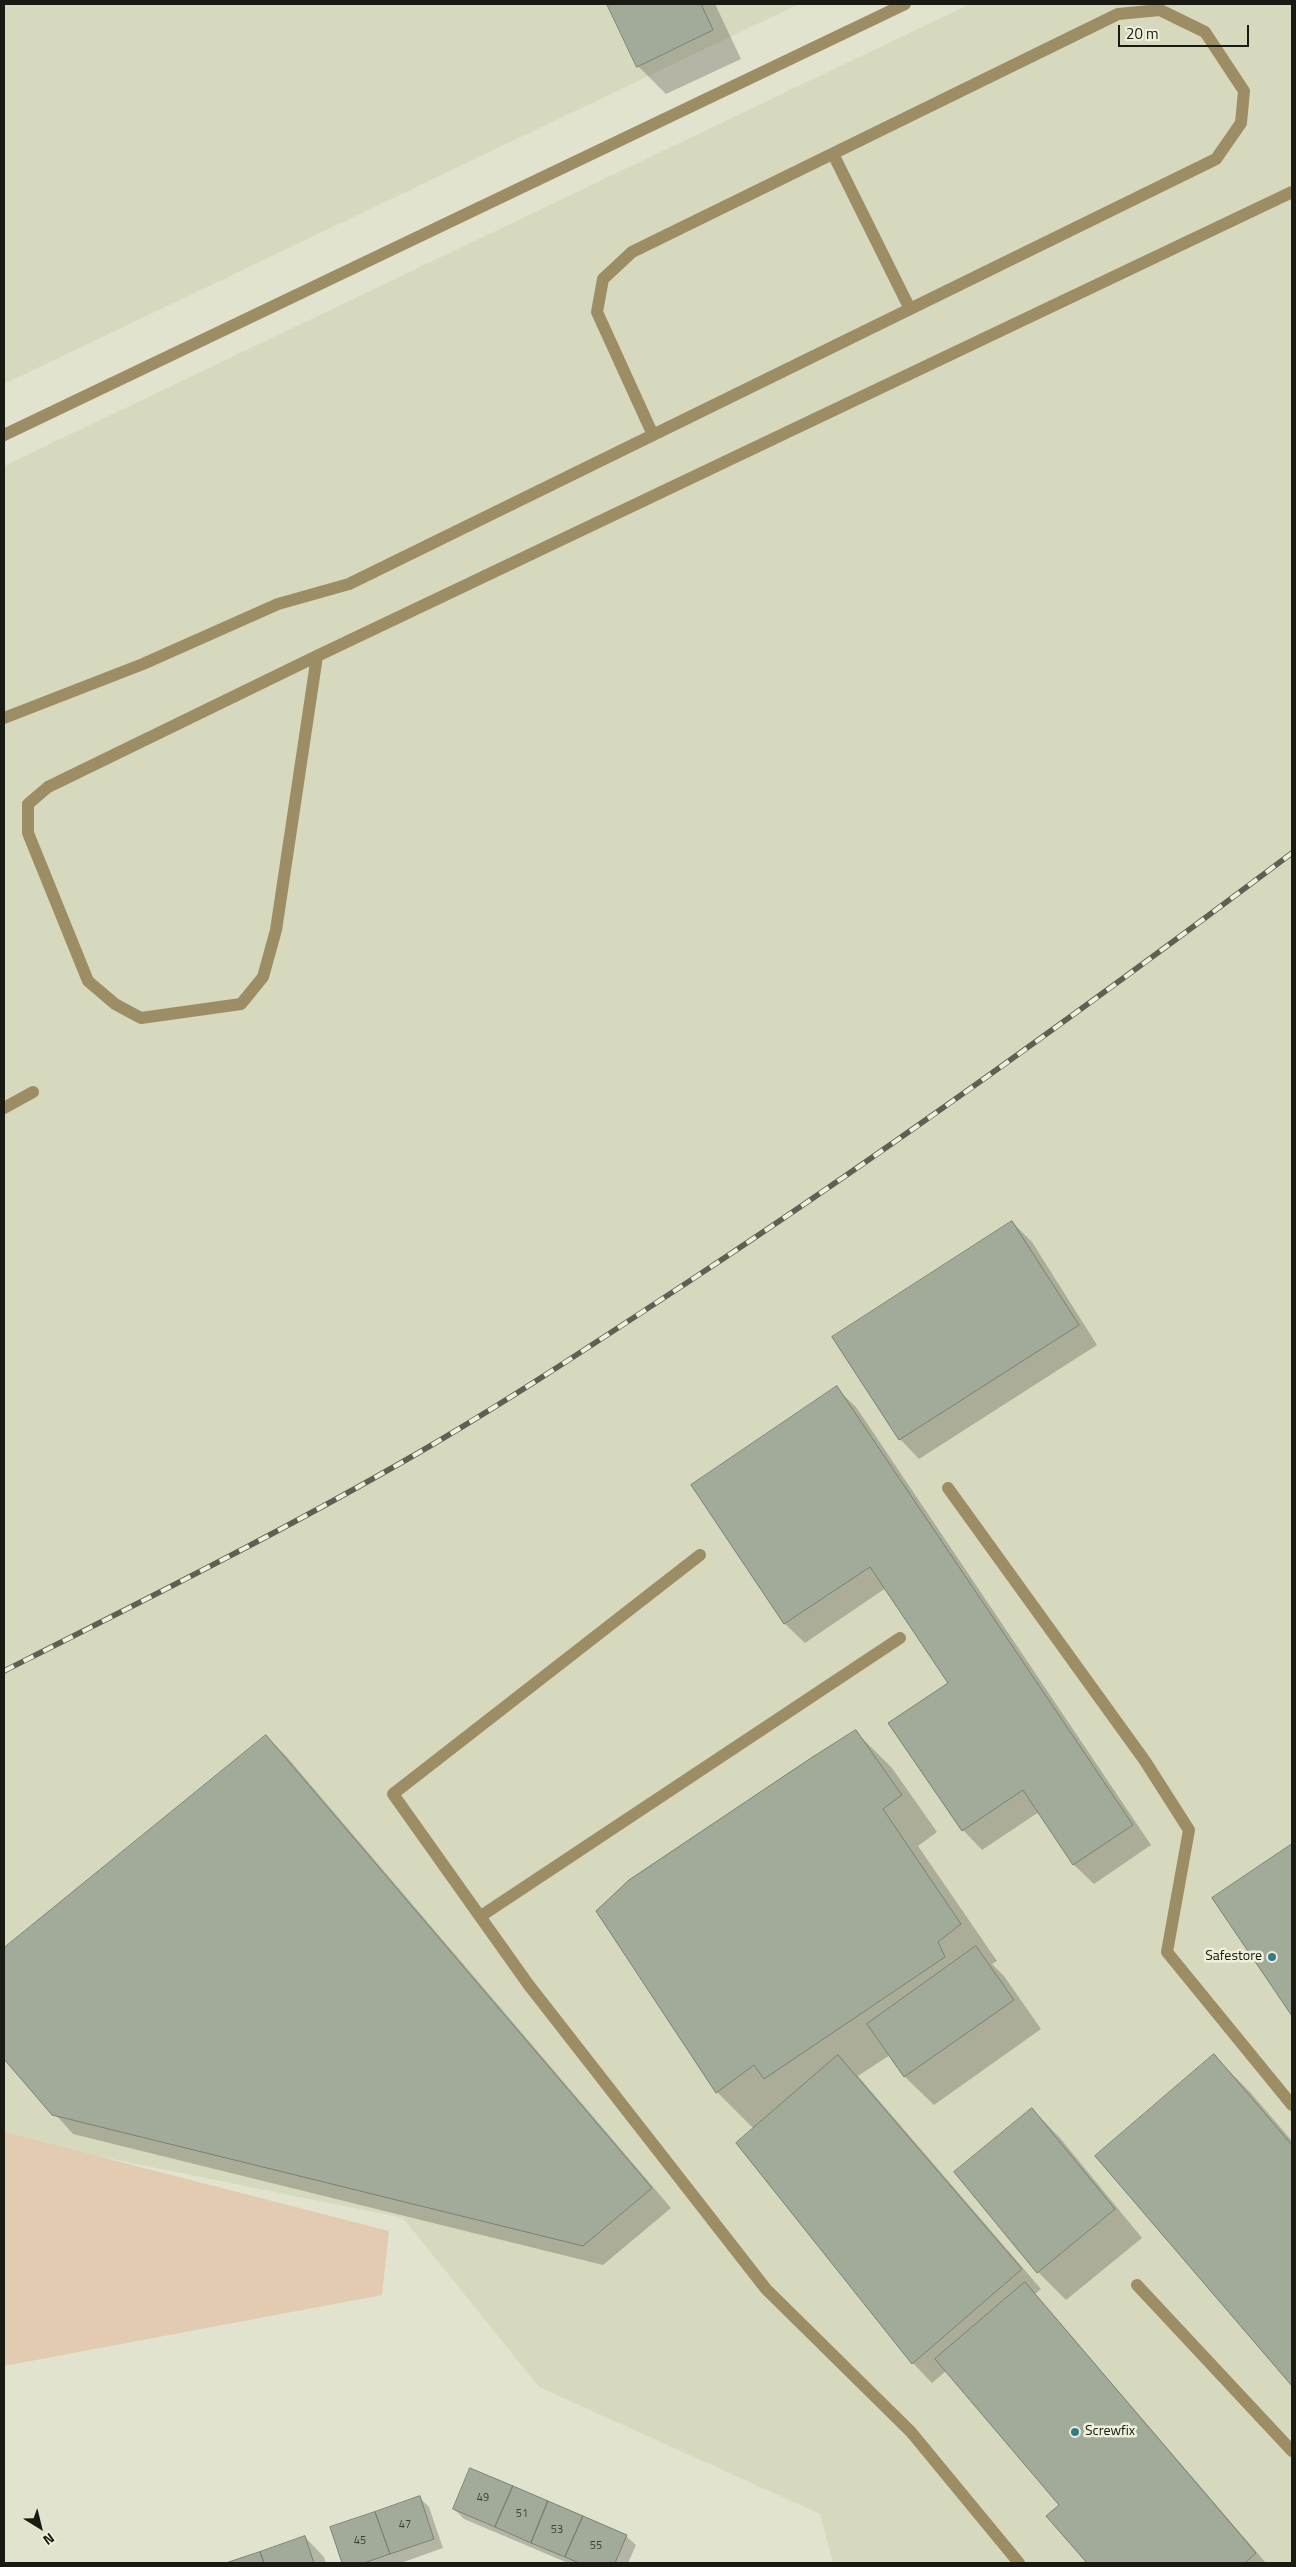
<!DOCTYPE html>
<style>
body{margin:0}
#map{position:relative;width:1296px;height:2567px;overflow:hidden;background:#e2e3cf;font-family:"Titillium Web",sans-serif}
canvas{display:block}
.frame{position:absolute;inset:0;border:5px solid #191a12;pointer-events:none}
.north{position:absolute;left:15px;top:2502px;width:50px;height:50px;-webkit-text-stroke:4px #eff0dc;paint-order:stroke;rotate:144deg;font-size:14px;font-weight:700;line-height:20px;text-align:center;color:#191a12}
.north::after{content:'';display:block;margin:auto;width:18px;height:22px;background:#191a12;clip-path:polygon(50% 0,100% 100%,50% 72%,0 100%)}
.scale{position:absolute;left:1118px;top:25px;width:131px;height:22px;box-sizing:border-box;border:2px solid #191a12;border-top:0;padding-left:6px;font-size:15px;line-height:18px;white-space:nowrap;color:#191a12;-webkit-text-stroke:4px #eff0dc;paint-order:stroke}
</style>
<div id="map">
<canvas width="1296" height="2567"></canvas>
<div class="frame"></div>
<div class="north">N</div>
<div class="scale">20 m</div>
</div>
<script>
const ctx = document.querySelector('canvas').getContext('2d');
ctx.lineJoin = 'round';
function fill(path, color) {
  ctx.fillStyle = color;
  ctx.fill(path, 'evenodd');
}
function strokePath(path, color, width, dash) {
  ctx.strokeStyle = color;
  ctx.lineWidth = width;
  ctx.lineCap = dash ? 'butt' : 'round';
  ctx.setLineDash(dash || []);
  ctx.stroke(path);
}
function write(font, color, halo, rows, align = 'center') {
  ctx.font = font + ' "Titillium Web",sans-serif';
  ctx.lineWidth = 5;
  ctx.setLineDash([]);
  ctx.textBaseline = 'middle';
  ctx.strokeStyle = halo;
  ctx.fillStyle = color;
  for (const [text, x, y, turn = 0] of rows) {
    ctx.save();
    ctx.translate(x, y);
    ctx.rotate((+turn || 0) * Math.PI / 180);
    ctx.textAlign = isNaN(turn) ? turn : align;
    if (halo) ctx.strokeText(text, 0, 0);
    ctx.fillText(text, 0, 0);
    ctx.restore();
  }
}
fill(new Path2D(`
 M 4,4 L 799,4 L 4,384 Z
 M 970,4 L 1292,4 L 1292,2563 L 833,2563 L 820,2514 L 539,2387 L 403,2218 L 33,2143 L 4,2133 L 4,466 Z`), '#d7d9be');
fill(new Path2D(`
 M 4,2132 L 389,2231 L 382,2295 L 4,2366 Z`), '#e2cbb0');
fill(new Path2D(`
 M 608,4 L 715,4 L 741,59 L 666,94 L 638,66 Z
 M 1012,1222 L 1032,1242 L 1097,1345 L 919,1459 L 900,1439 Z
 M 836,1388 L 856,1407 L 1151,1845 L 1094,1884 L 1074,1865 L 1039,1812 L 982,1850 L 963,1830 L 949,1683 L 886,1588 L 805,1643 L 785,1624 L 692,1485 Z
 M 856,1732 L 892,1768 L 937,1832 L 918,1846 L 997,1961 L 992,1964 L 1004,1976 L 1041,2029 L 934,2105 L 905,2077 L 890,2055 L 858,2076 L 1041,2289 L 1035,2294 L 1266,2563 L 1088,2563 L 1048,2516 L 1061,2505 L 946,2371 L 932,2383 L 913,2363 L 737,2143 L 754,2129 L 717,2092 Z
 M 266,1736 L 286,1756 L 671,2208 L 603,2265 L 73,2134 L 4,2057 L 4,1949 Z
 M 1292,1845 L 1292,2014 L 1214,1899 Z
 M 1214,2056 L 1250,2092 L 1292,2141 L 1292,2384 L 1096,2156 Z
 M 1032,2109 L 1060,2138 L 1142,2238 L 1066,2300 L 1038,2272 Z
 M 420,2498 L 429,2507 L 443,2548 L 401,2563 L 344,2563 L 332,2528 Z
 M 454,2509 L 626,2536 L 636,2545 L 628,2563 L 568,2563 L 464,2519 Z
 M 305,2537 L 324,2557 L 326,2563 L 229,2563 Z`), '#0003');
const building = new Path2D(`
 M 607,4 L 701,4 L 713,30 L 637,67 Z
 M 1012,1221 L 1079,1325 L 899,1440 L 832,1337 Z
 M 837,1386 L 1133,1825 L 1073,1865 L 1023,1790 L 962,1831 L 888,1723 L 948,1683 L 870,1567 L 784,1624 L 691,1485 Z
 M 856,1730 L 902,1795 L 883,1809 L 961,1924 L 938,1942 L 945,1957 L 764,2079 L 754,2065 L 716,2093 L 596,1911 L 629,1880 L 811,1758 Z
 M 266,1735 L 652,2188 L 583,2246 L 52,2115 L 4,2059 L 4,1948 Z
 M 1292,1844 L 1292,2016 L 1212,1898 Z
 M 976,1946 L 1014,2000 L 904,2077 L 867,2024 Z
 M 1214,2054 L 1292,2145 L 1292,2386 L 1095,2156 Z
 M 838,2055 L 1022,2269 L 912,2364 L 736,2143 Z
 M 1032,2108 L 1115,2209 L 1037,2273 L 954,2172 Z
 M 1025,2282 L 1256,2553 L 1245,2563 L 1087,2563 L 1046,2516 L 1059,2505 L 935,2359 Z
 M 470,2468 L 513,2486 L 495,2527 L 453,2509 Z
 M 513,2486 L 548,2501 L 531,2543 L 495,2527 Z
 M 420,2496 L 434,2539 L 390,2554 L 375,2512 Z
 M 548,2501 L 583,2516 L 565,2557 L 531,2543 Z
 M 375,2512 L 390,2554 L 364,2563 L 342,2563 L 330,2527 Z
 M 583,2516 L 627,2535 L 615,2563 L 579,2563 L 565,2557 Z
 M 305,2536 L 314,2563 L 264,2563 L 260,2552 Z
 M 260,2552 L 264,2563 L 226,2563 Z`);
fill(building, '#a2ab99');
strokePath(building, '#798271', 1);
strokePath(new Path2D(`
 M 833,154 L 910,309
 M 4,435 L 905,4
 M 317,656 L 276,930 L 263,977 L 241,1004 L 141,1018 L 115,1004 L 88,981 L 28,833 L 28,804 L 48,787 L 317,656 L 1292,192
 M 4,718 L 143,664 L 278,604 L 349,584 L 1216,159 L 1241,123 L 1244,91 L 1205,32 L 1160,10 L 1118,14 L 632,252 L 603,279 L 597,312 L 653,435
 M 4,1108 L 33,1092
 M 948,1488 L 1145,1761 L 1189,1830 L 1167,1952 L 1292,2105
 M 700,1555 L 393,1794 L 528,1984 L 766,2289 L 911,2432 L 1019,2563
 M 481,1916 L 900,1638
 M 1137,2285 L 1292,2451`), '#9c8d64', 12);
const rail = new Path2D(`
 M 4,1671 C 143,1601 283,1531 418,1453 C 511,1399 601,1339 691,1280 C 896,1145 1095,1001 1292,853`);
strokePath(rail, '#5f6054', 5.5);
strokePath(rail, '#eff0dc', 4, [11]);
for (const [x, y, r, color] of [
 [1272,1957,5,"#357c86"],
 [1075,2432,5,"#357c86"]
]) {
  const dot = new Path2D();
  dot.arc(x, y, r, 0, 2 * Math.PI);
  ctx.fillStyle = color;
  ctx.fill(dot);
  strokePath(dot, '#eff0dc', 2);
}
write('11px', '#3b3e34', null, [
 ["49",483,2498],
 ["51",522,2514],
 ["47",405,2525],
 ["53",557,2530],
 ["45",360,2541],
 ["55",596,2546]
]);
write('14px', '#191a12', '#eff0dc', [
 ["Safestore",1262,1957],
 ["Screwfix",1085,2432,"left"]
], 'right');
</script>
